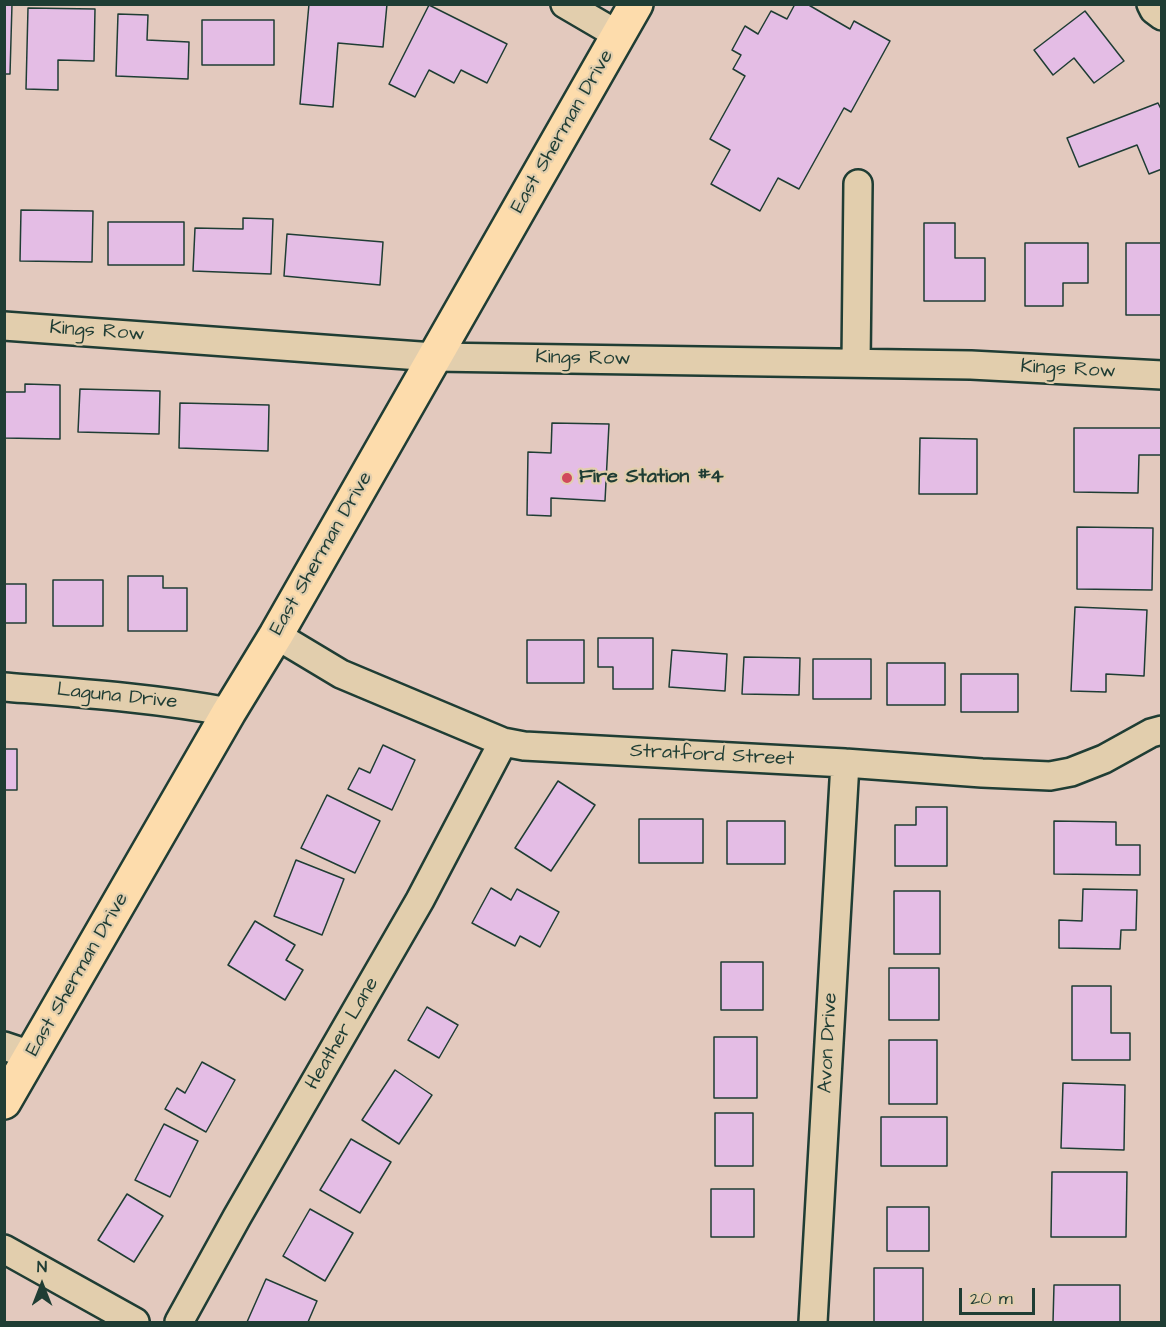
<!DOCTYPE html>
<style>
body{margin:0}
#map{position:relative;width:1166px;height:1327px;overflow:hidden;background:#e3c9be;font-family:"Architects Daughter",sans-serif}
canvas{display:block}
.frame{position:absolute;inset:0;border:6px solid #1f3d34;pointer-events:none}
.north{position:absolute;left:12px;top:1255px;width:60px;height:60px;-webkit-text-stroke:4px #e2cead;paint-order:stroke;rotate:0deg;font-size:16px;font-weight:700;line-height:24px;text-align:center;color:#1f3d34}
.north::after{content:'';display:block;margin:auto;width:21px;height:27px;background:#1f3d34;clip-path:polygon(50% 0,100% 100%,50% 72%,0 100%)}
.scale{position:absolute;left:959px;top:1288px;width:76px;height:27px;box-sizing:border-box;border:3px solid #1f3d34;border-top:0;padding-left:8px;font-size:18px;line-height:21px;white-space:nowrap;color:#1f3d34;-webkit-text-stroke:4px #e2cead;paint-order:stroke}
</style>
<div id="map">
<canvas width="1166" height="1327"></canvas>
<div class="frame"></div>
<div class="north">N</div>
<div class="scale">20 m</div>
</div>
<script>
const ctx = document.querySelector('canvas').getContext('2d');
ctx.lineJoin = 'round';
function fill(path, color) {
  ctx.fillStyle = color;
  ctx.fill(path, 'evenodd');
}
function strokePath(path, color, width, dash) {
  ctx.strokeStyle = color;
  ctx.lineWidth = width;
  ctx.lineCap = dash ? 'butt' : 'round';
  ctx.setLineDash(dash || []);
  ctx.stroke(path);
}
function write(font, color, halo, rows, align = 'center') {
  ctx.font = font + ' "Architects Daughter",sans-serif';
  ctx.lineWidth = 4.5;
  ctx.setLineDash([]);
  ctx.textBaseline = 'middle';
  ctx.strokeStyle = halo;
  ctx.fillStyle = color;
  for (const [text, x, y, turn = 0] of rows) {
    ctx.save();
    ctx.translate(x, y);
    ctx.rotate((+turn || 0) * Math.PI / 180);
    ctx.textAlign = isNaN(turn) ? turn : align;
    if (halo) ctx.strokeText(text, 0, 0);
    ctx.fillText(text, 0, 0);
    ctx.restore();
  }
}
const building = new Path2D(`
 M 4,4 L 12,4 L 10,74 L 4,74 Z
 M 309,4 L 387,4 L 383,47 L 338,43 L 333,107 L 300,104 Z
 M 795,4 L 807,4 L 850,29 L 854,21 L 890,41 L 851,112 L 844,108 L 799,189 L 778,178 L 760,211 L 711,184 L 730,150 L 710,139 L 745,76 L 733,69 L 741,55 L 732,50 L 745,26 L 758,34 L 771,11 L 787,19 Z
 M 429,5 L 507,44 L 487,83 L 461,70 L 454,83 L 429,70 L 415,97 L 389,84 Z
 M 28,8 L 95,9 L 94,61 L 58,60 L 58,90 L 26,89 Z
 M 1085,11 L 1124,61 L 1094,83 L 1074,58 L 1053,75 L 1034,50 Z
 M 118,14 L 148,15 L 147,40 L 189,42 L 188,79 L 116,76 Z
 M 202,20 L 274,20 L 274,65 L 202,65 Z
 M 1158,103 L 1162,111 L 1162,169 L 1149,174 L 1137,145 L 1079,167 L 1067,138 Z
 M 21,210 L 93,211 L 92,262 L 20,261 Z
 M 243,218 L 273,219 L 271,274 L 193,271 L 195,228 L 243,229 Z
 M 108,222 L 184,222 L 184,265 L 108,265 Z
 M 924,223 L 955,223 L 955,258 L 985,258 L 985,301 L 924,301 Z
 M 287,234 L 383,242 L 380,285 L 284,276 Z
 M 1025,243 L 1088,243 L 1088,283 L 1063,283 L 1063,306 L 1025,306 Z
 M 1126,243 L 1162,243 L 1162,315 L 1126,315 Z
 M 25,384 L 60,385 L 60,439 L 4,438 L 4,392 L 25,392 Z
 M 80,389 L 160,391 L 159,434 L 78,432 Z
 M 180,403 L 269,405 L 268,451 L 179,448 Z
 M 552,423 L 609,424 L 605,501 L 551,498 L 551,516 L 527,515 L 528,452 L 551,453 Z
 M 1074,428 L 1162,428 L 1162,455 L 1139,455 L 1138,493 L 1074,492 Z
 M 920,438 L 977,439 L 977,494 L 919,494 Z
 M 1077,527 L 1153,528 L 1152,590 L 1077,589 Z
 M 128,576 L 163,576 L 163,588 L 187,588 L 187,631 L 128,631 Z
 M 53,580 L 103,580 L 103,626 L 53,626 Z
 M 4,584 L 26,584 L 26,623 L 4,623 Z
 M 1075,607 L 1147,610 L 1144,676 L 1106,674 L 1106,692 L 1071,691 Z
 M 598,638 L 653,638 L 653,689 L 613,689 L 613,667 L 598,667 Z
 M 527,640 L 584,640 L 584,683 L 527,683 Z
 M 672,650 L 727,654 L 725,691 L 669,687 Z
 M 744,657 L 800,658 L 799,695 L 742,694 Z
 M 813,659 L 871,659 L 871,699 L 813,699 Z
 M 887,663 L 945,663 L 945,705 L 887,705 Z
 M 961,674 L 1018,674 L 1018,712 L 961,712 Z
 M 383,745 L 415,760 L 392,810 L 348,789 L 359,768 L 370,773 Z
 M 4,749 L 17,749 L 17,790 L 4,790 Z
 M 558,781 L 595,805 L 551,871 L 515,848 Z
 M 327,795 L 380,821 L 355,873 L 301,848 Z
 M 916,807 L 947,807 L 947,866 L 895,866 L 895,825 L 916,825 Z
 M 639,819 L 703,819 L 703,863 L 639,863 Z
 M 727,821 L 785,821 L 785,864 L 727,864 Z
 M 1054,821 L 1116,822 L 1116,845 L 1140,845 L 1140,875 L 1054,874 Z
 M 296,860 L 344,879 L 322,935 L 274,916 Z
 M 491,888 L 511,900 L 517,889 L 559,912 L 540,947 L 520,936 L 515,946 L 472,923 Z
 M 1083,889 L 1137,890 L 1136,930 L 1121,930 L 1120,949 L 1059,948 L 1059,920 L 1082,921 Z
 M 894,891 L 940,891 L 940,954 L 894,954 Z
 M 255,921 L 295,945 L 286,960 L 303,970 L 285,1000 L 228,965 Z
 M 721,962 L 763,962 L 763,1010 L 721,1010 Z
 M 889,968 L 939,968 L 939,1020 L 889,1020 Z
 M 1072,986 L 1111,986 L 1111,1033 L 1130,1033 L 1130,1060 L 1072,1060 Z
 M 427,1007 L 458,1025 L 439,1058 L 408,1040 Z
 M 714,1037 L 757,1037 L 757,1098 L 714,1098 Z
 M 889,1040 L 937,1040 L 937,1104 L 889,1104 Z
 M 202,1062 L 235,1080 L 206,1132 L 165,1109 L 177,1088 L 185,1093 Z
 M 395,1070 L 432,1095 L 399,1144 L 362,1120 Z
 M 1063,1083 L 1125,1085 L 1124,1150 L 1061,1148 Z
 M 715,1113 L 753,1113 L 753,1166 L 715,1166 Z
 M 881,1117 L 947,1117 L 947,1166 L 881,1166 Z
 M 164,1124 L 198,1141 L 170,1197 L 135,1180 Z
 M 351,1139 L 391,1162 L 360,1213 L 320,1190 Z
 M 1052,1172 L 1127,1172 L 1126,1237 L 1051,1237 Z
 M 711,1189 L 754,1189 L 754,1237 L 711,1237 Z
 M 127,1194 L 163,1216 L 134,1262 L 98,1240 Z
 M 887,1207 L 929,1207 L 929,1251 L 887,1251 Z
 M 310,1209 L 353,1233 L 325,1281 L 283,1256 Z
 M 874,1268 L 923,1268 L 923,1322 L 874,1322 Z
 M 266,1279 L 317,1301 L 308,1322 L 247,1322 Z
 M 1054,1285 L 1120,1285 L 1120,1322 L 1053,1322 Z`);
fill(building, '#e4bde5');
strokePath(building, '#1f3d34', 1.5);
const minor = new Path2D(`
 M 565,4 L 618,35
 M 1151,4 L 1154,10 L 1162,16
 M 4,326 L 434,357 L 971,365 L 1162,375
 M 856,363 L 858,184
 M 276,635 L 341,674 L 503,742 L 524,746 L 845,763 L 982,773 L 1050,776 L 1071,772 L 1104,759 L 1151,733 L 1162,730
 M 4,687 C 80,693 155,698 229,712
 M 4,1046 L 31,1055
 M 4,1249 L 135,1322
 M 179,1322 L 237,1217 L 420,900 L 503,742
 M 813,1322 L 845,763`);
const major = new Path2D(`
 M 4,1102 L 229,712 L 276,635 L 636,4`);
strokePath(minor, '#1f3d34', 32);
strokePath(major, '#1f3d34', 38);
strokePath(minor, '#e2cead', 27);
strokePath(major, '#fddcac', 33);
for (const [x, y, r, color] of [
 [567,478,6,"#d1495b"]
]) {
  const dot = new Path2D();
  dot.arc(x, y, r, 0, 2 * Math.PI);
  ctx.fillStyle = color;
  ctx.fill(dot);
  strokePath(dot, '#e2cead', 2);
}
write('20px', '#1f3d34', '#e2cead', [
 ["East Sherman Drive",563,132,-60],
 ["Kings Row",97,332,4],
 ["Kings Row",583,359,1],
 ["Kings Row",1068,370,3],
 ["East Sherman Drive",322,554,-60],
 ["Laguna Drive",117,697,6],
 ["Stratford Street",712,756,3],
 ["East Sherman Drive",78,975,-60],
 ["Heather Lane",343,1034,-60],
 ["Avon Drive",829,1043,-87]
]);
write('bold 20px', '#1f3d34', '#e2cead', [
 ["Fire Station #4",579,478]
], 'left');
</script>
